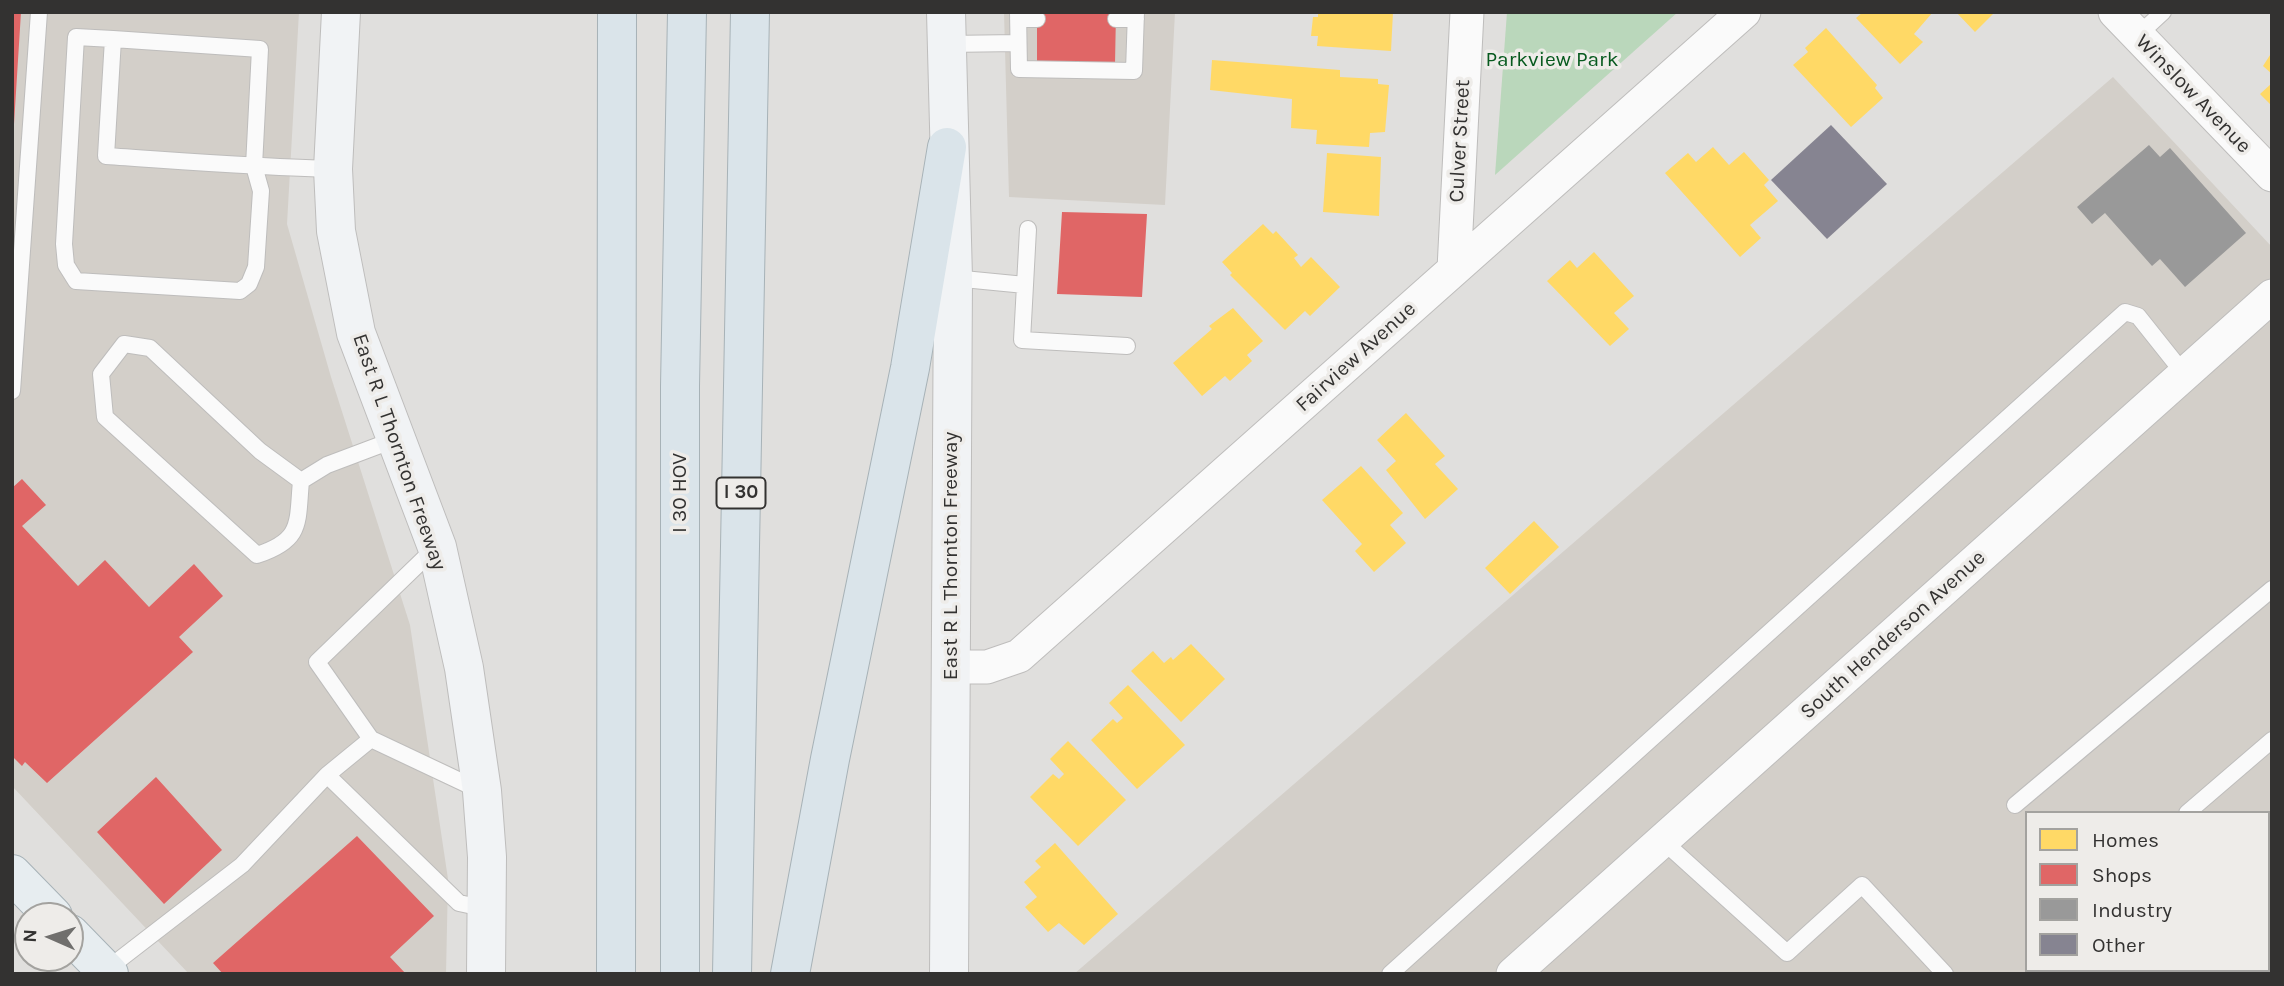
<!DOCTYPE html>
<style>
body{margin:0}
#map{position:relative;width:2284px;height:986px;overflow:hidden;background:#e0dfdd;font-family:Karla,sans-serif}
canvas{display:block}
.frame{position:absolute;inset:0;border:14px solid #333231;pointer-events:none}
.legend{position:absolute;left:2025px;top:811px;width:245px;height:161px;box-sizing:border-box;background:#eeece9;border:2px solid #a3a29f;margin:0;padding:9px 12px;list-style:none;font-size:21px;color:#333231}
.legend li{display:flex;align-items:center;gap:14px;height:35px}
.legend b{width:35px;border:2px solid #a3a29f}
.north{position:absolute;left:14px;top:902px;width:70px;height:70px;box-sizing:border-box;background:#eeece9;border:2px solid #a3a29f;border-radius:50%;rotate:273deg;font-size:19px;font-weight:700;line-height:28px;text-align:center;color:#333231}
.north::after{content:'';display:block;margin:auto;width:24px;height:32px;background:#706f6d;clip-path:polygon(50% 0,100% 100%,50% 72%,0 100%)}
</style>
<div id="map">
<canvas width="2284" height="986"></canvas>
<div class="frame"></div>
<ul class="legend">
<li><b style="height:19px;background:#ffd966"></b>Homes</li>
<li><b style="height:19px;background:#e06666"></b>Shops</li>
<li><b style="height:19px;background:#999"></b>Industry</li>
<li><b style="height:19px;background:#868491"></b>Other</li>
</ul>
<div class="north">N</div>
</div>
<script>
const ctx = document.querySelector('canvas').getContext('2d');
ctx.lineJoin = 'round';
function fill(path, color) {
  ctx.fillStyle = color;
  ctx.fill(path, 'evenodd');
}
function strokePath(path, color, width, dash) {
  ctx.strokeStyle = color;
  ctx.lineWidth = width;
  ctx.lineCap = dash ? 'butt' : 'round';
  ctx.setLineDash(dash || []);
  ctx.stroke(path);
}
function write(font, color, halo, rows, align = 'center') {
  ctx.font = font + ' Karla,sans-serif';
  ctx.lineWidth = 7;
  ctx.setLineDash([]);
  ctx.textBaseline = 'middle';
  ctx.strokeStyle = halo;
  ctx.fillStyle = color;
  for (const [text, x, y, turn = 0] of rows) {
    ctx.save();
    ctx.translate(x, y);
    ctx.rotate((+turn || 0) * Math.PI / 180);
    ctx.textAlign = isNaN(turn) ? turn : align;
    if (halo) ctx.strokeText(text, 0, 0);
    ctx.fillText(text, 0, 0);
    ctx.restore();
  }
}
fill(new Path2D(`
 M 12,12 L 299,12 L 287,224 L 331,377 L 410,625 L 448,879 L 446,974 L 189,974 L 12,786 Z
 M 1004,12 L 1175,12 L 1165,205 L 1009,197 Z
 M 2113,77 L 2272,247 L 2272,974 L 1074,974 ZM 2027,813 L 2268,813 L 2268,970 L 2027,970 Z`), '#d3cfc9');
fill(new Path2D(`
 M 1507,12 L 1678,12 L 1495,175 Z`), '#bad7bb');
fill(new Path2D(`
 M 1318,12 L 1393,12 L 1391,51 L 1317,46 L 1318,36 L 1311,36 L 1313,17 L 1318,17 Z
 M 1863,12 L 1933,12 L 1914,34 L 1923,42 L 1900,64 L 1856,18 Z
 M 1956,12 L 1995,12 L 1975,32 Z
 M 1826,28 L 1877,85 L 1875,88 L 1883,98 L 1851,127 L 1793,65 L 1808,52 L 1805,48 Z
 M 2272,52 L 2272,74 L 2263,66 Z
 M 1212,60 L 1340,70 L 1340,77 L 1378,79 L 1378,84 L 1389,85 L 1385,132 L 1370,133 L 1369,147 L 1316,144 L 1317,130 L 1291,128 L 1292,99 L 1210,90 Z
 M 2272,83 L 2272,106 L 2260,94 Z
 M 1713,147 L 1729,165 L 1744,152 L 1769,180 L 1764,185 L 1778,201 L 1750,225 L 1761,238 L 1740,257 L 1665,173 L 1688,153 L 1696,162 Z
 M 1327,153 L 1381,157 L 1379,216 L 1323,212 Z
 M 1263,224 L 1273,234 L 1276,231 L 1298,255 L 1294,258 L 1301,267 L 1311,257 L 1340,287 L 1310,316 L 1305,311 L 1285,330 L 1230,275 L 1232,273 L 1222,262 Z
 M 1594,252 L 1634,296 L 1614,313 L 1629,329 L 1610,346 L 1547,281 L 1570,260 L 1577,268 Z
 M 1233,308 L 1263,341 L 1247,355 L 1252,361 L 1230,381 L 1225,376 L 1202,396 L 1173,363 L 1212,329 L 1209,326 Z
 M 1406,413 L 1445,456 L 1435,464 L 1458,489 L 1425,519 L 1386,470 L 1396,461 L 1377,440 Z
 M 1361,466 L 1403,513 L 1390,525 L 1406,543 L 1374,572 L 1355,551 L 1362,544 L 1322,500 Z
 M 1534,521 L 1559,547 L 1510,594 L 1485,568 Z
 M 1191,644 L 1225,679 L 1181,722 L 1131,671 L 1153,651 L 1164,663 L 1171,657 L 1173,660 Z
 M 1128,685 L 1185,745 L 1137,789 L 1091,740 L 1113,719 L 1117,723 L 1123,718 L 1109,703 Z
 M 1068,741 L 1126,800 L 1078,846 L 1030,797 L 1053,774 L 1059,779 L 1064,774 L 1050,759 Z
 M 1055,843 L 1118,914 L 1084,945 L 1059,923 L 1048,932 L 1025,907 L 1037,897 L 1024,882 L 1041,867 L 1035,861 Z`), '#ffd966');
fill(new Path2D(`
 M 12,12 L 21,12 L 14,124 L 12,124 Z
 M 1037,12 L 1116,12 L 1115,64 L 1037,64 Z
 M 1062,212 L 1147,214 L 1142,297 L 1057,294 Z
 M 22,479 L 46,505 L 22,526 L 78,586 L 105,560 L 149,607 L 194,564 L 223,596 L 179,637 L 193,652 L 47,783 L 25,762 L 22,766 L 12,756 L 12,488 Z
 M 156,777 L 222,850 L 164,904 L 97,832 Z
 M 357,836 L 434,916 L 390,957 L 406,974 L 223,974 L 213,963 Z`), '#e06666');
fill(new Path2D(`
 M 2149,145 L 2160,157 L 2170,148 L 2246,233 L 2185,287 L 2160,259 L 2152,266 L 2105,213 L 2092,224 L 2077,207 Z`), '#999');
fill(new Path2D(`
 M 1831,125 L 1887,184 L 1827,239 L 1771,180 Z`), '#868491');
const service = new Path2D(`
 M 1018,12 L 1019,69 L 1134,71 L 1136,12
 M 1018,19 L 1037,19
 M 1116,19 L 1136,19
 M 2136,37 L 2163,12
 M 113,39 L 76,37 L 64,244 L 66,265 L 76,281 L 240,291 L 249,284 L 256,267 L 261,191 L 254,166 L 260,49 L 113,39 L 106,156 C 182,161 257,167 333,169
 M 947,44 L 1018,43
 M 953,278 L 1025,285 L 1022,340 L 1127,346
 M 1025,285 L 1028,229
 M 12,391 L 39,12
 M 301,481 C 297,523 303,540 257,555 L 105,417 L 101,374 L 124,344 L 150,348 L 260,451 L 301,481 L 327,465 L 396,439
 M 371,739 L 317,662 L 434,549
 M 327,775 L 371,739 L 479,790
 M 2015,805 L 2272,589
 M 2187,813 L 2272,740
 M 1662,840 L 1787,953 L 1862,885 L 1945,974
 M 2268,962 L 2272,959
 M 106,970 L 242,865 L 327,775 L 459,903 L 487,909
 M 2113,970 L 2115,974
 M 1390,974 L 2125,312 L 2138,316 L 2185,375
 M 2254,974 L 2258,970`);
const minor = new Path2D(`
 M 2115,12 L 2272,175
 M 1454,269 L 1467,12
 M 951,667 L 987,667 L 1019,656 L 1744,12
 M 1513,974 L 2272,296`);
const secondary = new Path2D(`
 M 341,12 L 333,169 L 336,231 L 356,333 L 437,547 L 464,668 L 482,791 L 487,857 L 486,974
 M 946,12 L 953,278 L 949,974`);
const primary = new Path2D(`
 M 12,874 L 53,916
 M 70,934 L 109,974`);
const motorway = new Path2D(`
 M 616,974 L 617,12
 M 680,974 L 680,386 L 687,12
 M 732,974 L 750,12
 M 790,974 L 830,759 L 910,368 L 947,147`);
strokePath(service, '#bebdbc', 18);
strokePath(minor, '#bebdbc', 35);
strokePath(secondary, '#bebdbc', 40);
strokePath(primary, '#a7b2b7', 40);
strokePath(motorway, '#a7b2b7', 40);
strokePath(service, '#fafafa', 16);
strokePath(minor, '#fafafa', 33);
strokePath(secondary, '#f1f3f5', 38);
strokePath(primary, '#e7edf0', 38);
strokePath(motorway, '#dae4ea', 38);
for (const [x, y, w] of [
 [741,493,49]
]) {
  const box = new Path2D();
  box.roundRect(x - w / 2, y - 15.5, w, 31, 5);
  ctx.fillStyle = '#eeece9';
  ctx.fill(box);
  strokePath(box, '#333231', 2);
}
write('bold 19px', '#333231', null, [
 ["I 30",741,493]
]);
write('21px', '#075a1f', '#eeece9', [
 ["Parkview Park",1552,60]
]);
write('21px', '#333231', '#eeece9', [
 ["Winslow Avenue",2193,94,46],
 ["Culver Street",1460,141,-87],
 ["Fairview Avenue",1356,357,-42],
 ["East R L Thornton Freeway",399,452,71],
 ["I 30 HOV",680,493,-90],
 ["East R L Thornton Freeway",951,556,-90],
 ["South Henderson Avenue",1893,635,-42]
]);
</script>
